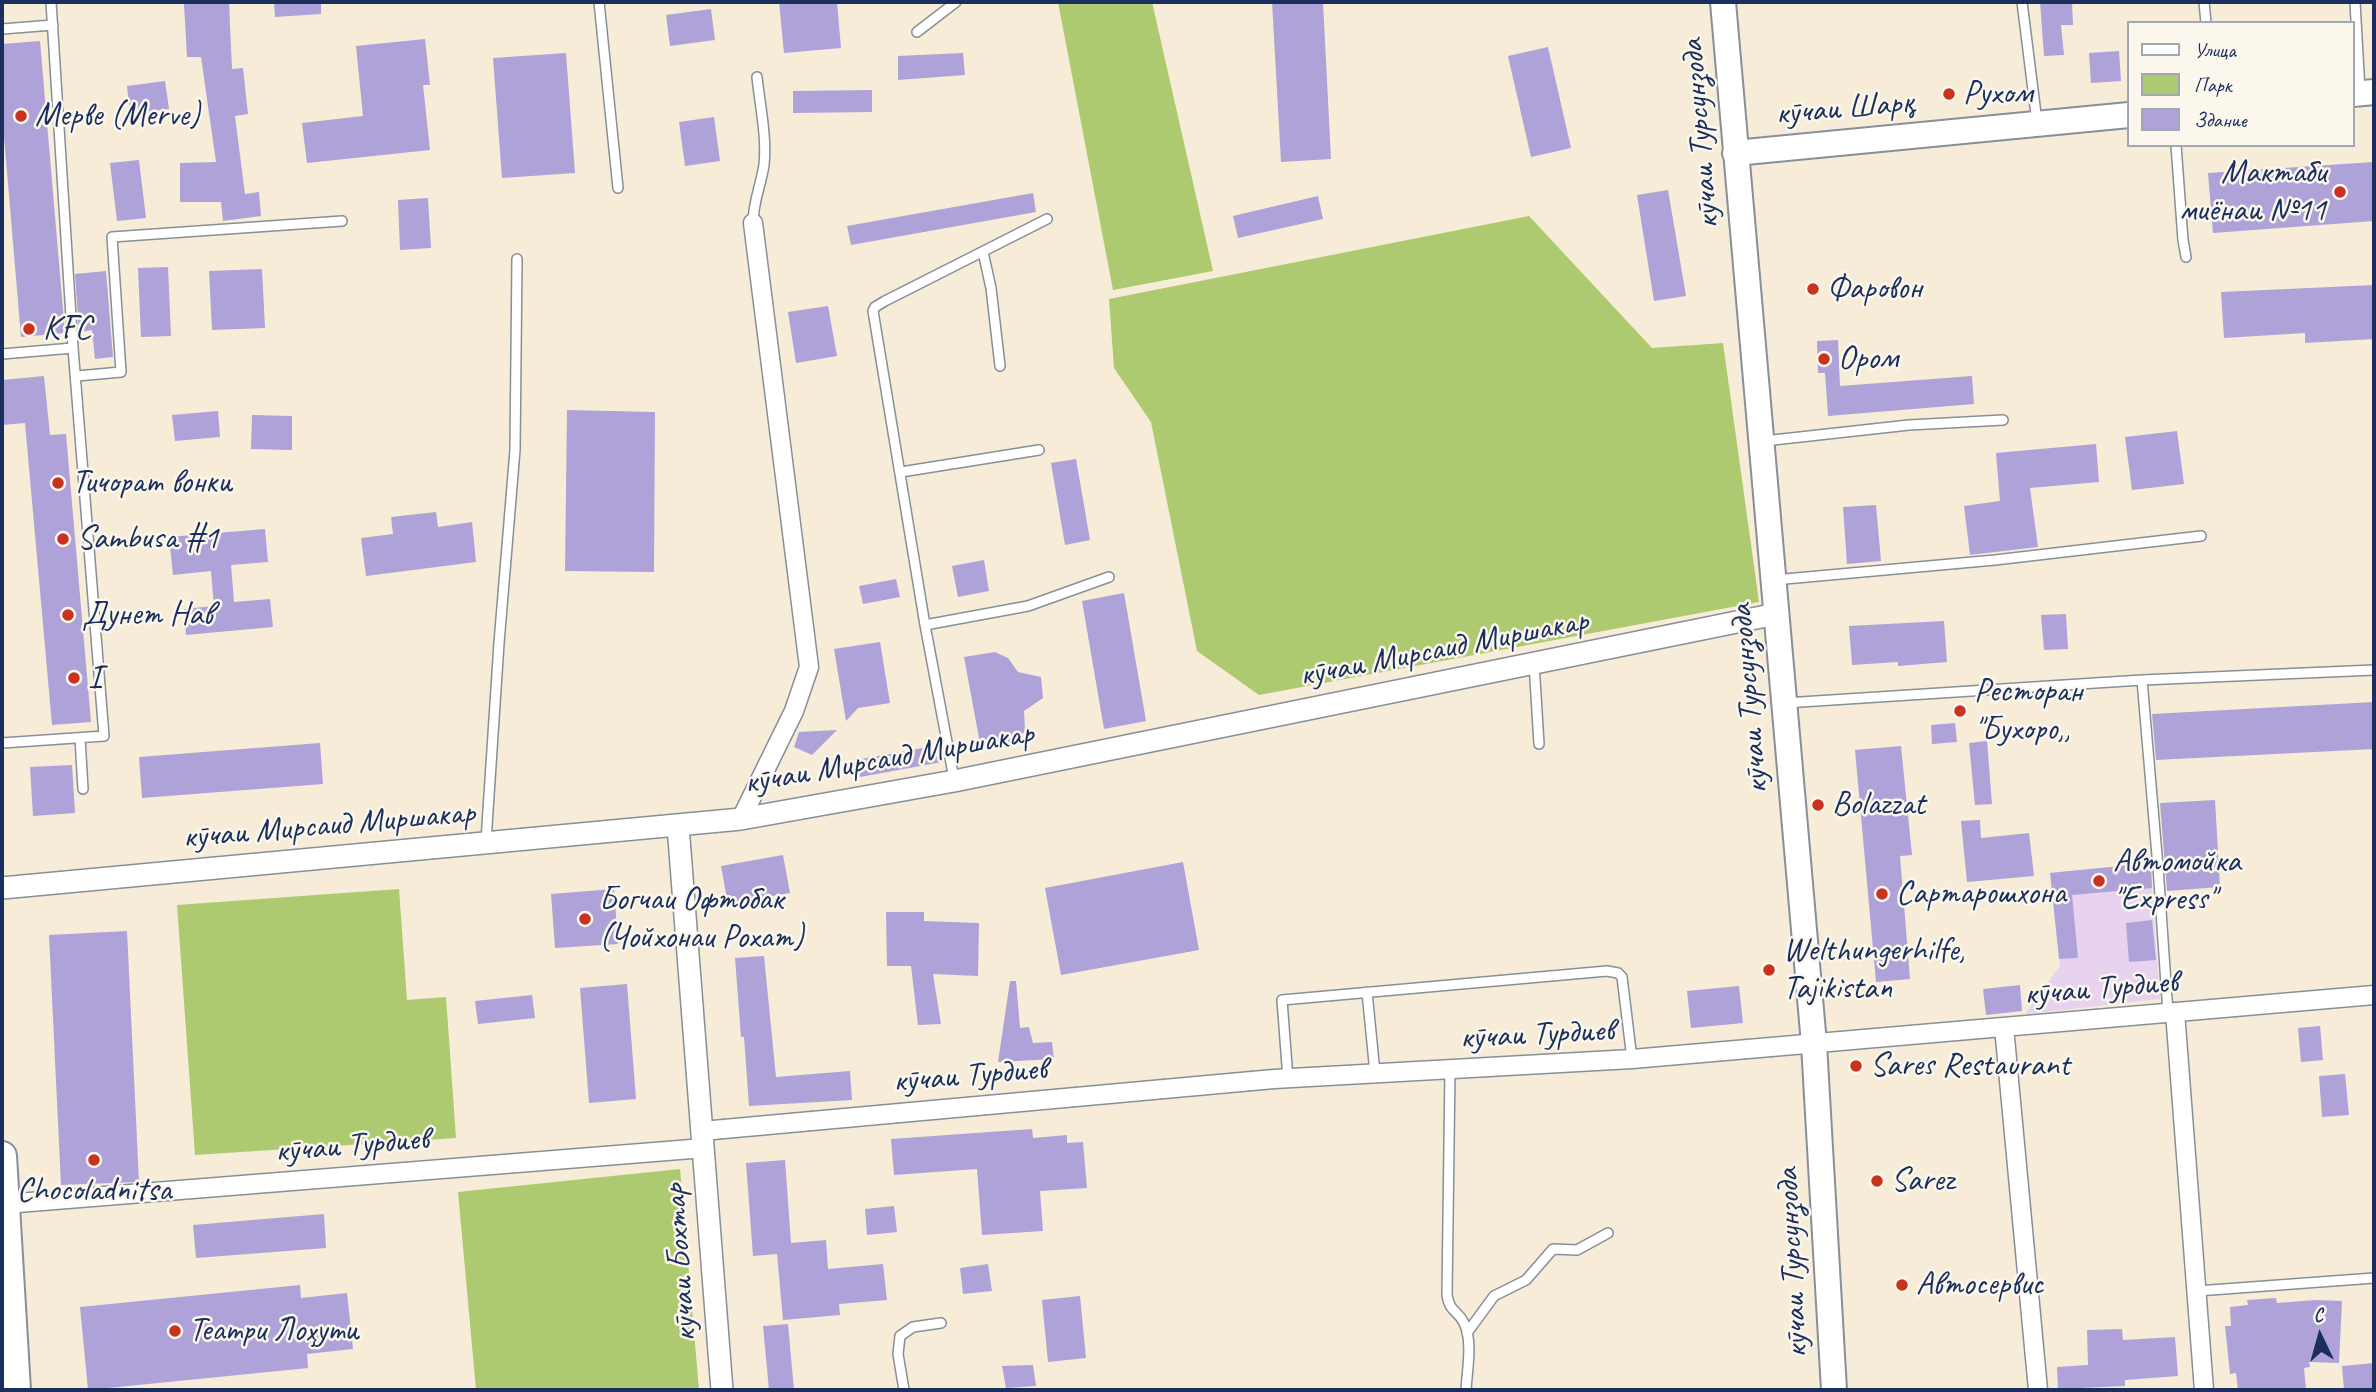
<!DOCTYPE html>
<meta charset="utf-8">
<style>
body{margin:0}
#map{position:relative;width:2376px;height:1392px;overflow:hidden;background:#f6ecd7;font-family:Caveat,sans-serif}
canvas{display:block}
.frame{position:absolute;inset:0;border:4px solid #1b2f5e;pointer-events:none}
.legend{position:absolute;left:2127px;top:21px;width:228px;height:126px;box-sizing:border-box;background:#fbf7ec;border:2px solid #a1a7b3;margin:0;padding:9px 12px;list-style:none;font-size:21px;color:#1b2f5e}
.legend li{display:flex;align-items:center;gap:14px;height:35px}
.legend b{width:35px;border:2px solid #a1a7b3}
.north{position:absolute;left:2285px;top:1301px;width:70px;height:70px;-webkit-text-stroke:5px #fbf7ec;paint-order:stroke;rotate:355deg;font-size:19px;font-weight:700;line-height:28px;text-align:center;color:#1b2f5e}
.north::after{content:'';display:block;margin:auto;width:24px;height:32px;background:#1b2f5e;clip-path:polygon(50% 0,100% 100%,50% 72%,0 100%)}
</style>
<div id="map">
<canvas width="2376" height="1392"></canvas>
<div class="frame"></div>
<ul class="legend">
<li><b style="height:9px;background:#fff"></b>Улица</li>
<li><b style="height:19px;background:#aeca70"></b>Парк</li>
<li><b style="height:19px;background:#afa2d9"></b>Здание</li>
</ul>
<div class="north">С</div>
</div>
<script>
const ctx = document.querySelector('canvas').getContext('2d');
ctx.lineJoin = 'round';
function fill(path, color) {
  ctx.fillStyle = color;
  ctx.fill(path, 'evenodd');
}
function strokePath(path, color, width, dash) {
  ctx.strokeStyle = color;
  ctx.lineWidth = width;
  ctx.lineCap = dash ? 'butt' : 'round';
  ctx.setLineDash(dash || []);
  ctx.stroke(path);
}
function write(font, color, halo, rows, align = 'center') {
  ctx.font = font + ' Caveat,sans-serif';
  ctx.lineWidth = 5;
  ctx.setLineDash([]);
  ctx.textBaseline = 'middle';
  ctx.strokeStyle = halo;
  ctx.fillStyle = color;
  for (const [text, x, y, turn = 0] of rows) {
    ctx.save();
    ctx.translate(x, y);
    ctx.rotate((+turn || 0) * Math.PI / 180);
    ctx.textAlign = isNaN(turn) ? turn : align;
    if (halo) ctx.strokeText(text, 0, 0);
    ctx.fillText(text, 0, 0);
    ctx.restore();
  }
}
fill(new Path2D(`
 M 2150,863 L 2160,999 L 2025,1014 L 2060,966 L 2051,873 Z`), '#e7d2ef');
fill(new Path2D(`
 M 1058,2 L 1152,2 L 1213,271 L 1113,290 Z
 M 1529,216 L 1652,348 L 1723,343 L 1759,602 L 1259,695 L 1197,651 L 1151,422 L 1114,368 L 1109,299 Z
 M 399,889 L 407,1000 L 446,997 L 456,1138 L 195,1155 L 177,905 Z
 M 680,1169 L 699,1390 L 476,1390 L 458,1192 Z`), '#aeca70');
fill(new Path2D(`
 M 229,2 L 232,69 L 243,68 L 248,114 L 235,116 L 245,194 L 259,192 L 261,216 L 223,221 L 221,202 L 180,202 L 180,163 L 216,162 L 201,57 L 187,57 L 184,4 Z
 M 274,2 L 321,2 L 321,14 L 275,17 Z
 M 779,2 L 837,2 L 841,48 L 784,53 Z
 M 1272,2 L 1323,2 L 1331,159 L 1281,162 Z
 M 2040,2 L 2072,2 L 2073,25 L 2061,25 L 2064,55 L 2044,56 Z
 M 711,9 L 715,40 L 670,46 L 666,15 Z
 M 425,39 L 430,85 L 423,85 L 430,150 L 307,163 L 302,123 L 363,116 L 356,46 Z
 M 40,41 L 65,333 L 21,337 L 2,113 L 2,44 Z
 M 1548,47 L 1571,148 L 1531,157 L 1508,56 Z
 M 2119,51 L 2121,81 L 2091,83 L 2089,53 Z
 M 566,53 L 575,173 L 502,178 L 493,58 Z
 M 963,53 L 965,75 L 898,80 L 898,56 Z
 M 165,81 L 169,109 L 130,114 L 127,86 Z
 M 872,90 L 872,112 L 793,113 L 793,91 Z
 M 714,117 L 720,161 L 685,166 L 679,122 Z
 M 139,160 L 146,218 L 117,221 L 110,163 Z
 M 2374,162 L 2374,221 L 2213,233 L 2208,173 Z
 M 1668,190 L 1686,296 L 1654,301 L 1637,195 Z
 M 1033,193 L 1036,212 L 851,245 L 847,226 Z
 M 1318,196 L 1323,219 L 1238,238 L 1233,216 Z
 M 428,198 L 431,248 L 400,250 L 398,200 Z
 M 168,267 L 171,336 L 141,337 L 138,268 Z
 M 262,269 L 265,328 L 212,330 L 209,271 Z
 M 106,271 L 113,357 L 95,359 L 92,330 L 79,332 L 75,274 Z
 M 2374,285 L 2374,339 L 2305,343 L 2305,333 L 2224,338 L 2221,292 Z
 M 828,306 L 837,356 L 796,363 L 788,312 Z
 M 1838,340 L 1840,386 L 1972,376 L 1974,404 L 1828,416 L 1825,373 L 1818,373 L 1817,341 Z
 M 44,376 L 50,435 L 66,434 L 91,722 L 52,725 L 25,423 L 2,425 L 2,380 Z
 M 567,410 L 655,412 L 654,572 L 565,571 Z
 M 218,411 L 220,437 L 175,441 L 172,415 Z
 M 252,415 L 292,416 L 292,450 L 251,449 Z
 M 2177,431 L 2184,484 L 2132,490 L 2125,437 Z
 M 2096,444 L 2099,482 L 2030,488 L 2038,547 L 1970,555 L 1964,506 L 2000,501 L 1996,453 Z
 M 1076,459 L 1090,540 L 1065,545 L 1051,463 Z
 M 1876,505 L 1881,561 L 1847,564 L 1843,507 Z
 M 436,512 L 438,527 L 472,522 L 476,562 L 366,576 L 361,538 L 393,534 L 391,517 Z
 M 265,529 L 268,562 L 231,565 L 234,602 L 270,599 L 273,627 L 186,635 L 184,609 L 214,606 L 211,571 L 173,575 L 169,537 Z
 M 984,560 L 989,591 L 958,597 L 952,566 Z
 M 896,579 L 900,597 L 863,604 L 859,586 Z
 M 1124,593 L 1146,721 L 1104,729 L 1082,601 Z
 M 2066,614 L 2068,649 L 2044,650 L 2041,615 Z
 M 1944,621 L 1947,662 L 1898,666 L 1898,662 L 1852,665 L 1849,626 Z
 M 880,642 L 890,703 L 858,708 L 846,721 L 834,649 Z
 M 995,652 L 1008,658 L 1018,672 L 1041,677 L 1043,698 L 1024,711 L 1025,731 L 1015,742 L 981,749 L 964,657 Z
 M 2374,702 L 2374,749 L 2156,760 L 2152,714 Z
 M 1955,723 L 1957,742 L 1932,744 L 1931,725 Z
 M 837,730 L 812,755 L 794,747 L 799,732 Z
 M 1987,741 L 1992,804 L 1975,805 L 1969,743 Z
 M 320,743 L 323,784 L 142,798 L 139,757 Z
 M 939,745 L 942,762 L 860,777 L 856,760 Z
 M 1901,746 L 1912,855 L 1900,856 L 1910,979 L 1876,982 L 1855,750 Z
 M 72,765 L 75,813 L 33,816 L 30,767 Z
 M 2215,800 L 2220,887 L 2167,891 L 2160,803 Z
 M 1980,820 L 1981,838 L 2029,833 L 2034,876 L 1967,882 L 1961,821 Z
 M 783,855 L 790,893 L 728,904 L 721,866 Z
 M 1183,862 L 1199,950 L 1061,975 L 1045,888 Z
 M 2151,863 L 2152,888 L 2072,895 L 2078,958 L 2059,959 L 2050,873 Z
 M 614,889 L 618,944 L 555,948 L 551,894 Z
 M 886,912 L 924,912 L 924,921 L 979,923 L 978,976 L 933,974 L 941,1024 L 918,1025 L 911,966 L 887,966 Z
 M 2152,920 L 2156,960 L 2129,962 L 2126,923 Z
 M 127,931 L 139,1182 L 61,1185 L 49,935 Z
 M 764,956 L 776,1077 L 850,1071 L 852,1100 L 749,1106 L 744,1037 L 741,1037 L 735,958 Z
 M 1010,981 L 1016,981 L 1020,1028 L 1029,1027 L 1033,1043 L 1052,1042 L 1054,1059 L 998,1062 Z
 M 627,984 L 636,1099 L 589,1103 L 580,988 Z
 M 2020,985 L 2022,1011 L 1986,1015 L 1983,989 Z
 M 1739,986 L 1743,1023 L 1691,1028 L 1687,991 Z
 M 532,995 L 535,1018 L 478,1024 L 475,1001 Z
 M 2320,1026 L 2323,1060 L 2301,1062 L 2298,1028 Z
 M 2345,1074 L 2349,1115 L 2322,1117 L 2319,1076 Z
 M 1032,1129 L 1033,1138 L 1067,1135 L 1067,1143 L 1083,1142 L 1087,1188 L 1040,1191 L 1043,1231 L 982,1235 L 977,1169 L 894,1175 L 891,1139 Z
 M 785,1160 L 791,1243 L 826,1240 L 828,1269 L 883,1264 L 887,1300 L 839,1304 L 840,1315 L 783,1320 L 777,1254 L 753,1256 L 746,1163 Z
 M 894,1206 L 897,1232 L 867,1235 L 865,1209 Z
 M 324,1214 L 326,1248 L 196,1258 L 193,1225 Z
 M 988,1264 L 992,1291 L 963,1294 L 960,1268 Z
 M 300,1285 L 301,1298 L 347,1293 L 353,1349 L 307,1354 L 308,1368 L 88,1390 L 80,1307 Z
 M 1080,1296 L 1086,1358 L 1048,1362 L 1042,1300 Z
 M 2276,1298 L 2277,1303 L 2316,1300 L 2342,1301 L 2339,1363 L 2309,1362 L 2310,1367 L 2304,1368 L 2306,1389 L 2238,1390 L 2236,1373 L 2230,1374 L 2225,1326 L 2231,1326 L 2230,1307 L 2248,1305 L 2247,1300 Z
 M 788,1324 L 794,1390 L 769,1390 L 763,1326 Z
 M 2122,1329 L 2123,1340 L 2175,1337 L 2178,1376 L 2125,1380 L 2125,1386 L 2058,1389 L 2057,1367 L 2088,1365 L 2087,1330 Z
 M 2374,1363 L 2374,1390 L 2344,1390 L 2342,1366 Z
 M 1033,1365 L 1036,1386 L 1006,1388 L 1002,1366 Z`), '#afa2d9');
const service = new Path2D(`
 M 599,2 L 618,188
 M 2022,2 L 2037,122
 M 2204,2 L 2206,23
 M 2355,2 L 2360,91
 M 2,29 L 53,25
 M 917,32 L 956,2
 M 2176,145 L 2183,240 L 2186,257
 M 753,223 C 753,202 761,185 764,165 C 767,137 760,106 757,77
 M 983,252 L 991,288 L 1000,366
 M 2,354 L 73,348
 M 77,376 L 121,372 L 112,237 L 342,221
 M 1764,441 L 1909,425 L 2003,420
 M 901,472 L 1039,450
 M 1774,580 L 1995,560 L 2201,536
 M 925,625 L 1028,606 L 1109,577
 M 1534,663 L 1539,744
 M 2142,680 L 2158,867 L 2168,1013
 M 1785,703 L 2142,680 L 2374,670
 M 80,738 L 83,789
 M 2,743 L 104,736 L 73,348 L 51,2
 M 954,779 L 925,625 L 873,311 L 875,307 L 885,301 L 1047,219
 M 486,841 L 499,643 L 515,450 L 517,259
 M 1367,992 L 1375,1073
 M 1450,1069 L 1447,1295 C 1450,1313 1457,1309 1464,1323 C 1473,1341 1467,1371 1466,1390
 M 1288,1079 L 1282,1000 L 1607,971 L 1618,973 L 1622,977 L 1632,1059
 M 2197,1291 L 2374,1278
 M 1467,1333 L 1494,1296 L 1526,1280 L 1553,1249 L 1577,1250 L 1608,1233
 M 904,1390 L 898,1354 L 900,1336 L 913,1327 L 941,1323`);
const minor = new Path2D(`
 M 741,819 L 794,711 L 809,667 L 753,223
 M 2175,1012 L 2204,1390
 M 2004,1027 L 2038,1390
 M 702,1131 L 1274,1079 L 1632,1059 L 2374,995
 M 5,1204 L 704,1148`);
const tertiary = new Path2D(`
 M 678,826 L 722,1390
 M 2,888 L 741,819 L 954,781 L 1776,614`);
const secondary = new Path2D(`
 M 1723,2 L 1814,1044 L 1834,1390
 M 2353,94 L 2374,92
 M 1735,153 L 2129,115`);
const trunk = new Path2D(`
 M 2,1156 L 16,1390`);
strokePath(service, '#888e9a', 12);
strokePath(minor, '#888e9a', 21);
strokePath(tertiary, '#888e9a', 24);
strokePath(secondary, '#888e9a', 28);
strokePath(trunk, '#888e9a', 32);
strokePath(service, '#fff', 9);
strokePath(minor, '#fff', 18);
strokePath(tertiary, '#fff', 21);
strokePath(secondary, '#fff', 24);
strokePath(trunk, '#fff', 28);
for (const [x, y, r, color] of [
 [1949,94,7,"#c8321e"],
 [21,116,7,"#c8321e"],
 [2340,192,7,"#c8321e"],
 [1813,289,7,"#c8321e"],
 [29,329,7,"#c8321e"],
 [1824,359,7,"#c8321e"],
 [58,483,7,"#c8321e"],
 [63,539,7,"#c8321e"],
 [68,615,7,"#c8321e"],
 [74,678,7,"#c8321e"],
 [1960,711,7,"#c8321e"],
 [1818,805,7,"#c8321e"],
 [2099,881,7,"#c8321e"],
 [1882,894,7,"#c8321e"],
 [585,919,7,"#c8321e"],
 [1769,970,7,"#c8321e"],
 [1856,1066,7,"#c8321e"],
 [94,1160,7,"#c8321e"],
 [1877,1181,7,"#c8321e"],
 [1902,1285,7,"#c8321e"],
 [175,1331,7,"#c8321e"]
]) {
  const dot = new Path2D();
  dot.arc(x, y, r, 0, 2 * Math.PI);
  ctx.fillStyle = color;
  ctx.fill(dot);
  strokePath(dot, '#fbf7ec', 2.5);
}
write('33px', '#1b2f5e', '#fbf7ec', [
 ["Рухом",1963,94],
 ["Mерве (Merve)",35,116],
 ["Мактаби",2326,173,"right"],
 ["миёнаи №11",2326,211,"right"],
 ["Фаровон",1827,289],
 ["KFC",43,329],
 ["Ором",1838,359],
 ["Тичорат вонки",72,483],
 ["Sambusa #1",77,539],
 ["Дунет Нав",82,615],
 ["I",88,678],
 ["Ресторан",1974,692],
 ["\"Бухоро,,",1974,730],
 ["Bolazzat",1832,805],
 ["Автомойка",2113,862],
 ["\"Express\"",2113,900],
 ["Сартарошхона",1896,894],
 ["Богчаи Офтобак",599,900],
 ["(Чойхонаи Рохат)",599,938],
 ["Welthungerhilfe,",1783,951],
 ["Tajikistan",1783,989],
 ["Sares Restaurant",1870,1066],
 ["Sarez",1891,1181],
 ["Chocoladnitsa",94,1191,"center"],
 ["Автосервис",1916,1285],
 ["Театри Лоҳути",189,1331]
], 'left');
write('33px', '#1b2f5e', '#fbf7ec', [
 ["кӯчаи Шарқ",1845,109,-5],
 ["кӯчаи Турсунзода",1701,134,-95],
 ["кӯчаи Мирсаид Миршакар",1444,649,-11],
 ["кӯчаи Турсунзода",1750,699,-95],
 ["кӯчаи Мирсаид Миршакар",889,759,-10],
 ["кӯчаи Мирсаид Миршакар",329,826,-5],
 ["кӯчаи Турдиев",2101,989,-5],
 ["кӯчаи Турдиев",1537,1035,-3],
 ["кӯчаи Турдиев",970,1076,-5],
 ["кӯчаи Турдиев",352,1146,-5],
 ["кӯчаи Бохтар",681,1263,-94],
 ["кӯчаи Турсунзода",1793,1263,-93]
]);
</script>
